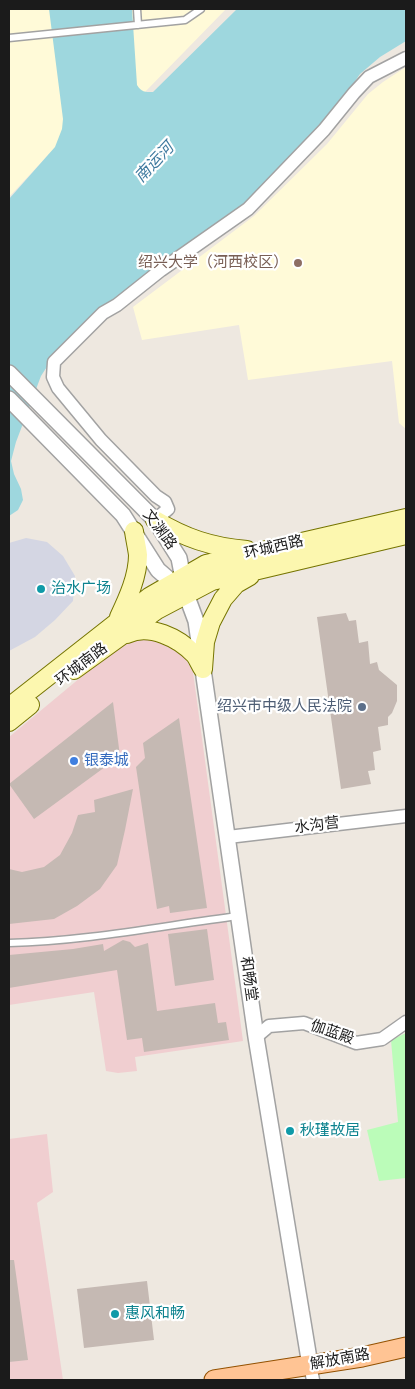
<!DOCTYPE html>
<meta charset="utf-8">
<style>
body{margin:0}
#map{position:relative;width:415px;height:1389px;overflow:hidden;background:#eee8e0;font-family:Roboto,sans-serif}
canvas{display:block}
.frame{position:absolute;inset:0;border:10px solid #1b1b1b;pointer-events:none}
</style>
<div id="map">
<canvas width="415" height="1389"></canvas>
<div class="frame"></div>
</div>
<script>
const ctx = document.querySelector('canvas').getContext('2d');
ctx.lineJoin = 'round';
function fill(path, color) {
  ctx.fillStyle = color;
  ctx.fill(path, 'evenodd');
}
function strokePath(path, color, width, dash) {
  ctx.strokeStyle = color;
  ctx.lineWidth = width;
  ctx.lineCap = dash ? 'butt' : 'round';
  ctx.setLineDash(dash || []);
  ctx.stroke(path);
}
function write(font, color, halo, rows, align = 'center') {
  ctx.font = font + ' Roboto,"Noto Sans SC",sans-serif';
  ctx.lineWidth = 4.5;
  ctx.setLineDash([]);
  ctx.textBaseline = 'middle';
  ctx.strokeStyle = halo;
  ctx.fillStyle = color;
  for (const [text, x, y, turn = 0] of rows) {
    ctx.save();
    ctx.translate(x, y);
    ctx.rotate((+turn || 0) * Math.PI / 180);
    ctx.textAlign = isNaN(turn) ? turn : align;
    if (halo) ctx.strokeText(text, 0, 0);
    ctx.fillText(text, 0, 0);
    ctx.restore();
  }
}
fill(new Path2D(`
 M 141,634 L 181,650 L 193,672 L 243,1041 L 135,1057 L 137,1071 L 118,1073 L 106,1071 L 94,992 L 9,1005 L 9,737 L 116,648 Z
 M 47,1134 L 53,1192 L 37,1203 L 63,1380 L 9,1380 L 9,1139 Z`), '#f0ced0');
fill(new Path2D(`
 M 9,9 L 226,9 L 145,92 L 62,140 L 9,197 Z
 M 406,67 L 406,429 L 399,423 L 392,361 L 248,380 L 239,325 L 142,340 L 133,307 L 254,216 L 327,144 L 368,94 L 383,82 Z`), '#fffad8');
fill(new Path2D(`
 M 406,1033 L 406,1178 L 379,1181 L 367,1130 L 398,1122 L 391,1040 Z`), '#bbfcb9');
fill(new Path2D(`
 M 26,538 L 47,542 L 63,556 L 75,576 L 73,601 L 55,620 L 35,637 L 9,651 L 9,543 Z`), '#d4d6e3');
fill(new Path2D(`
 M 49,9 L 132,9 L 137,85 C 141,92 145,92 153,92 L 237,9 L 406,9 L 406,41 L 380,57 L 360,74 L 340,103 L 249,205 L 102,308 L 50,362 L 41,376 L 16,442 L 11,461 L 14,474 L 21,489 L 23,500 L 18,510 L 9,516 L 9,199 L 55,147 L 62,129 L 63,119 Z`), '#9ed7de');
fill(new Path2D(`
 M 346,613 L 349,621 L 356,620 L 359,643 L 368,641 L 370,664 L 377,662 L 379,670 L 397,685 L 397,701 L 392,713 L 388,717 L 388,725 L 378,727 L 381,750 L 373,752 L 375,770 L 368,771 L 371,784 L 341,789 L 317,617 Z
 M 113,702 L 120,756 L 34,819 L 9,784 Z
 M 179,718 L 207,908 L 170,913 L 169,906 L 157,909 L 136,767 L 145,758 L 143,743 Z
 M 133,789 L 125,830 L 117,865 L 100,889 L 77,906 L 54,919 L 9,924 L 9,869 L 22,872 L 44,867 L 60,855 L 72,833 L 78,815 L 95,812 L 94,800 Z
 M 207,929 L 214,980 L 175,986 L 168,934 Z
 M 123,940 L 130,942 L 135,947 L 148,943 L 157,1011 L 215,1003 L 218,1023 L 226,1022 L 229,1040 L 144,1052 L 142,1038 L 127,1040 L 117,970 L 9,988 L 9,955 L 73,949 L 103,944 L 104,951 Z
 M 9,1260 L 14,1260 L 28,1360 L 9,1362 Z
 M 147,1281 L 154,1340 L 84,1348 L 77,1289 Z`), '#c5b9b3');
const service = new Path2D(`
 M 137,9 L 138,25
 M 9,38 L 185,20 L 201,9
 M 9,943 C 86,941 161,926 238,916`);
const minor = new Path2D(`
 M 155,520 L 168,509 L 165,502 L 156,496 L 101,440 L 58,388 L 53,377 L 54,362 L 103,313 L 117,305 L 161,270 L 248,209 L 324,130 L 354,93 L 369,77 L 406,58
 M 228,837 L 406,816
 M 256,1037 L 269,1026 L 304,1023 L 356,1043 L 382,1039 L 406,1022
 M 310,1365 L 313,1380`);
const tertiary = new Path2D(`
 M 9,373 L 155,520 L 179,558 L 186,594 L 196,621 L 256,1037 L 310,1365
 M 9,399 L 123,515 L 158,570 L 181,590`);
const secondary = new Path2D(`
 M 155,520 C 185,538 211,547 247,550
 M 119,617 C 128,598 138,576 138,555 C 137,547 135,539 134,531
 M 127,634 C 149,623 179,638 195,655 C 198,659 200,665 203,669
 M 203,669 L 205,642 L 211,622 L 223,599 L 236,584 L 250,576
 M 74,670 L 157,610 L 212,581 L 406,535
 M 9,707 L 149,597 L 206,564 L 406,518
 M 9,722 L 30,705`);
const primary = new Path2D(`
 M 214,1380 L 362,1357 L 406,1347`);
strokePath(service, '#a2a2a2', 9);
strokePath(minor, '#a2a2a2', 15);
strokePath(tertiary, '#a2a2a2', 18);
strokePath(secondary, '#757400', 20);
strokePath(primary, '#935100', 21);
strokePath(service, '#fff', 6);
strokePath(minor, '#fff', 12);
strokePath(tertiary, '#fff', 15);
strokePath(secondary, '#fcf7af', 18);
strokePath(primary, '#ffc494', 19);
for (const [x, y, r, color] of [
 [298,263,5,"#8d6e63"],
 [41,589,5,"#0f9aa8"],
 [362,707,5,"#5c6f8a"],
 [74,761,5,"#3f7fe0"],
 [290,1131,5,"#0f9aa8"],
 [115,1314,5,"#0f9aa8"]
]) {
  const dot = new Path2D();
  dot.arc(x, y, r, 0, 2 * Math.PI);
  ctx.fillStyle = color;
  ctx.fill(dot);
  strokePath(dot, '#fff', 2);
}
write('15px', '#785e54', '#fff', [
 ["绍兴大学（河西校区）",288,263]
], 'right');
write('15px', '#1b1b1b', '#fff', [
 ["文渊路",159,530,53],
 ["环城西路",274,548,-13],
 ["环城南路",82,665,-37],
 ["水沟营",317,826,-7],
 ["和畅堂",248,979,82],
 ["伽蓝殿",332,1033,19],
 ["解放南路",340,1360,-10]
]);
write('15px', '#0d838f', '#fff', [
 ["治水广场",51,589],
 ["秋瑾故居",300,1131],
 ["惠风和畅",125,1314]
], 'left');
write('15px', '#4e5e75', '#fff', [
 ["绍兴市中级人民法院",352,707]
], 'right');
write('15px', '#366cbe', '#fff', [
 ["银泰城",84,761]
], 'left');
write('italic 16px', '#3f7a9f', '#fff', [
 ["南运河",155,163,-47]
]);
</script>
